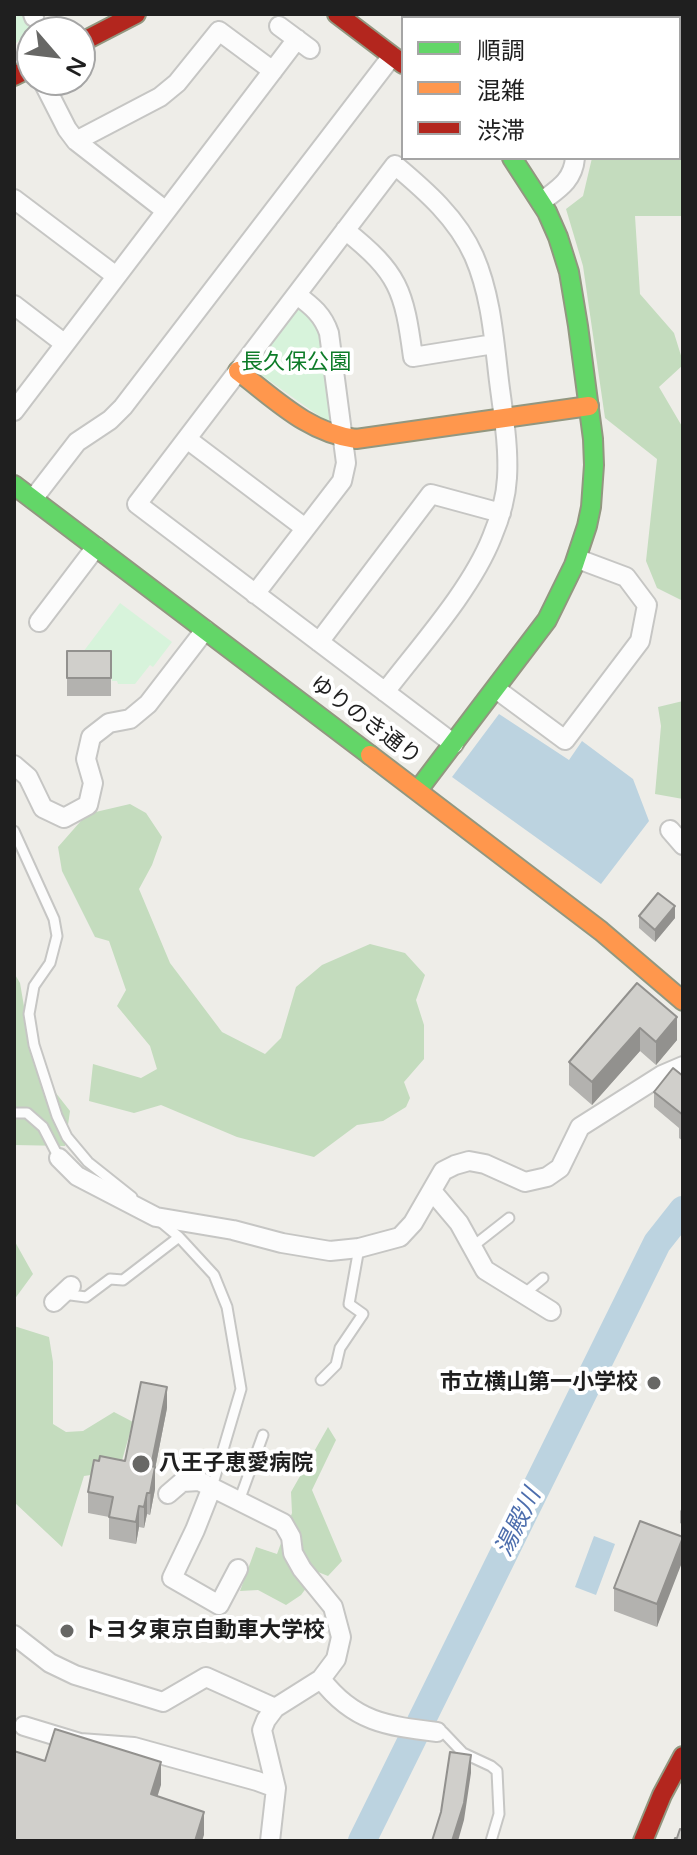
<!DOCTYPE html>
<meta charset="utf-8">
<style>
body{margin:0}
#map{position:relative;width:697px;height:1855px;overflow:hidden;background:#eeede8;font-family:"Varela Round","Noto Sans JP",sans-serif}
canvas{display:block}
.frame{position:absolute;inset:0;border:16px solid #1f1f1f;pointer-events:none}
.legend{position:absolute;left:401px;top:16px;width:280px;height:144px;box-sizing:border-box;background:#fff;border:2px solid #a5a5a5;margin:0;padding:10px 14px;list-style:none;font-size:24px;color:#1f1f1f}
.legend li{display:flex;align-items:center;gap:16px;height:40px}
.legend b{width:40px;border:2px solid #a5a5a5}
.north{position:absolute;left:16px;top:16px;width:80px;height:80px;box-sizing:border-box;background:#fff;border:2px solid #a5a5a5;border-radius:50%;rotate:118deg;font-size:22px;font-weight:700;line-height:32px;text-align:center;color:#1f1f1f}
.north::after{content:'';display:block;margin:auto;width:28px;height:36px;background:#676765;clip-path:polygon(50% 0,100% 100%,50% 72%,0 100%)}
</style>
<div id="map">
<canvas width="697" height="1855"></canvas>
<div class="frame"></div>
<ul class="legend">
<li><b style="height:10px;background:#63d668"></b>順調</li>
<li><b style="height:10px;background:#ff974d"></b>混雑</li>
<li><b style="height:10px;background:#b3261e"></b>渋滞</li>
</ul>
<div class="north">N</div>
</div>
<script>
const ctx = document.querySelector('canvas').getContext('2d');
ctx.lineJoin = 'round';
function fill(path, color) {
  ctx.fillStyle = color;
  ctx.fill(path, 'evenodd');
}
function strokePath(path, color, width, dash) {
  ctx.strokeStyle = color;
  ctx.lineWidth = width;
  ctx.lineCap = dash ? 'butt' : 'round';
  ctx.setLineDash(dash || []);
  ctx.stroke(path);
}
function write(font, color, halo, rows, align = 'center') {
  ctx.font = font + ' "Varela Round","Noto Sans JP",sans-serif';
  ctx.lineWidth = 8;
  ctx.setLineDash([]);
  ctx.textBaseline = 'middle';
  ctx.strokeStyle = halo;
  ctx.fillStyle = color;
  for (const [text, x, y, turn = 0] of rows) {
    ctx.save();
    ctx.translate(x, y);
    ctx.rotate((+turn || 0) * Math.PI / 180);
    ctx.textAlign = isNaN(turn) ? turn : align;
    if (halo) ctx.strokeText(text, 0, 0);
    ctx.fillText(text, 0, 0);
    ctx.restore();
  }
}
fill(new Path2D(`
 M 679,78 L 683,79 L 683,216 L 635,216 L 640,294 L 674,333 L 683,362 L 683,365 L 659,387 L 683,428 L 683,601 L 657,588 L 646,561 L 657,459 L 605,418 L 583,266 L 566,209 L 583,196 L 592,158 L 679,158 Z
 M 683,701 L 683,799 L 655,794 L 661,726 L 658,707 Z
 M 130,804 L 146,813 L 162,837 L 152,865 L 139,889 L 170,963 L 222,1032 L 265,1054 L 281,1038 L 296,987 L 322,965 L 370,944 L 405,953 L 425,975 L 416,1000 L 424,1025 L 424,1059 L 404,1082 L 410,1098 L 406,1107 L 383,1121 L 357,1125 L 314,1157 L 237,1137 L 161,1105 L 134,1113 L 89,1101 L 93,1064 L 141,1078 L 157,1069 L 150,1046 L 117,1006 L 126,990 L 109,941 L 95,937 L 62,871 L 58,847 L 87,814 Z
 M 14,973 L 20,983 L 34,1065 L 70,1111 L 65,1146 L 14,1145 Z
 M 14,1240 L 33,1274 L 14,1300 Z
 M 14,1326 L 49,1337 L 53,1362 L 53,1424 L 66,1432 L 83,1431 L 114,1412 L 133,1422 L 119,1471 L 84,1476 L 62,1547 L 14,1502 Z
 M 328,1427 L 336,1440 L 312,1490 L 342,1561 L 328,1576 L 318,1572 L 301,1595 L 286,1605 L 258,1590 L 240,1591 L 256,1547 L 277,1554 L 292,1513 L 291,1492 Z`), '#c4dcbe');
fill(new Path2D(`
 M 21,14 L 23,14 L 31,30 L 14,45 L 14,18 Z
 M 297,308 L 303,308 C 330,327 330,388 334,421 L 329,423 L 257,372 L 255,362 Z
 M 120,603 L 172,642 L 153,667 L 150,665 L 135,684 L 118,684 L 117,681 L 112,681 L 111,668 L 71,668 Z`), '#d7f3db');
fill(new Path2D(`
 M 499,714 L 569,760 L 582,741 L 633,779 L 649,821 L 601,884 L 452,777 Z
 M 594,1536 L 615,1544 L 596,1595 L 575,1587 Z`), '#bcd3e0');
strokePath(new Path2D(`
 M 362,1841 L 657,1243 L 683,1210`), '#bcd3e0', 28);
const lane = new Path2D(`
 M 14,831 L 54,919 L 57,936 L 50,963 L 34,986 L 29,1014 L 34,1045 L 57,1116 L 67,1137 L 88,1162 L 132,1197
 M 14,1113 L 27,1113 L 43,1127 L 59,1158
 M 161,1222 L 179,1237 L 214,1275 L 227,1307 L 241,1389 L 212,1487
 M 472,1247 L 509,1218
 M 63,1294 L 86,1297 L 110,1279 L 123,1280 L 179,1237
 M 524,1294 L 543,1278
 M 321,1380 L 336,1365 L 340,1348 L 363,1314 L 349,1304 L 359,1248
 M 239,1501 L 263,1435
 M 437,1732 L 443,1732 L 463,1753 L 491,1766 L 497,1771 L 499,1814 L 491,1841`);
const street = new Path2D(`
 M 33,14 L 34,17
 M 475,14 L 479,18
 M 279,26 L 310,49
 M 42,80 L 67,129 L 76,141 L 166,211
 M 76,141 L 160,97 L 177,83 L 219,31 L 273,71
 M 14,199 L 116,276
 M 541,202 C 558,189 573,181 575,158
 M 345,230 C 399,273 404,290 413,357 L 494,344
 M 14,305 L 65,344
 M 14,411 L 297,39
 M 187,439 L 305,528
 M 33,499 L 77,442 L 110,420 L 123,407 L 392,56
 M 255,594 L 342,481 L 346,463 L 329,333 C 323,315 312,306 297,295
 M 39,622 L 96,547
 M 319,642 L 431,494 L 501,513
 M 496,689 L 565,740 L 640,641 L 647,605 L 626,577 L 578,559
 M 385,692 C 421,645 471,590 492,537 C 500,518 506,498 507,478 C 509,446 503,413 499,381 C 494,339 491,295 474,256 C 457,218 426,191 395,165 L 137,504 L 454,744
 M 14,765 L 28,777 L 43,808 L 64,818 L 88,805 L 93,783 L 86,759 L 91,737 L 109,723 L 130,719 L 148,704 L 205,630
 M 670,830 L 683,845
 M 59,1158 L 77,1176 L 156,1217 L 233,1230 L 282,1243 L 330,1251 L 359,1248 L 400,1237 L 413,1223 L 443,1171 L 455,1165 L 469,1161 L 485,1164 L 525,1182 L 547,1177 L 560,1168 L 580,1127 L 662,1075 L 683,1066
 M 432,1191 L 459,1223 L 485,1270 L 551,1311
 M 54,1302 L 71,1286
 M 212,1487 L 195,1530 L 172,1578 L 219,1605 L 238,1569
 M 168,1494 L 182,1482 L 199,1481 L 283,1523 L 291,1537 L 293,1553 L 302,1569 L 333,1607 L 341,1637 L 336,1659 L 321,1679 L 275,1708 L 266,1720 L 262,1730 L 276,1788 L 270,1841
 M 14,1635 L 50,1663 L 75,1675 L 163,1702 L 206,1677 L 275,1708
 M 321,1679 C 354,1722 387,1726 437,1732
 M 24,1726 L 80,1743 L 134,1747 L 257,1781 L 276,1788`);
const fast = new Path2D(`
 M 14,485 L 370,755
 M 418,790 L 547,620 L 574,565 L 587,526 L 591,507 L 594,465 L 593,439 L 578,326 L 569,272 L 558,237 L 547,212 L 512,158`);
const slow = new Path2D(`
 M 238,371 C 275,399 308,433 356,439 L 589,406
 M 370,755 L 601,931 L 683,1001`);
const jam = new Path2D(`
 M 337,14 L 403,64
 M 80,43 L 136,14
 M 14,76 L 32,67
 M 643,1841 L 662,1795 L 683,1756`);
strokePath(lane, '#c6c6c4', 13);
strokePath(street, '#c6c6c4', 22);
strokePath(fast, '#929780', 22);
strokePath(slow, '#929780', 22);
strokePath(jam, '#929780', 22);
strokePath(lane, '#fcfcfc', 9);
strokePath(street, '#fcfcfc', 18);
strokePath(fast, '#63d668', 18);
strokePath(slow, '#ff974d', 18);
strokePath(jam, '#b3261e', 18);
fill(new Path2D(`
 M 67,651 L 111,651 L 111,696 L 67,696 Z
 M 639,916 L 675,918 L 655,942 L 639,928 Z
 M 637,983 L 677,1040 L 656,1065 L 640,1051 L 592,1105 L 569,1085 L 569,1062 Z
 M 683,1076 L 683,1141 L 679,1138 L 679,1128 L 654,1107 L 654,1092 Z
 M 167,1408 L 155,1469 L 155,1489 L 150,1515 L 147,1514 L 144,1528 L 139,1527 L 136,1544 L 109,1539 L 109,1517 L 88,1513 L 88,1492 L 99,1461 L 125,1461 Z
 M 683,1507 L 683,1525 L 680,1523 L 680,1511 Z
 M 683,1537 L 657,1627 L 614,1611 L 614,1588 Z`), '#b3b2af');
fill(new Path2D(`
 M 675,906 L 675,918 L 655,942 L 655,930 Z
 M 677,1017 L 677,1040 L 656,1065 L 656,1042 Z
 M 640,1028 L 640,1051 L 592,1105 L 592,1082 Z
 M 167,1387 L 167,1408 L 155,1469 L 155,1489 L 150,1515 L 151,1466 Z
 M 147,1493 L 147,1514 L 144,1528 L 144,1507 Z
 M 139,1506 L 139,1527 L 136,1544 L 136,1522 Z
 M 683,1537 L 683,1560 L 657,1627 L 657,1604 Z
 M 471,1755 L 471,1773 L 464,1820 L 458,1841 L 452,1841 Z
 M 161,1762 L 161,1785 L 151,1817 L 151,1794 Z
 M 204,1812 L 204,1835 L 202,1841 L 195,1841 Z`), '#92918e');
const building = new Path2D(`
 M 67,651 L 111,651 L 111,678 L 67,678 Z
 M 658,893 L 675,906 L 655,930 L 639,916 Z
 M 637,983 L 677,1017 L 656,1042 L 640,1028 L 592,1082 L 569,1062 Z
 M 673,1068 L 683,1076 L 683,1115 L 654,1092 Z
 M 141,1382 L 167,1387 L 151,1466 L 155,1467 L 150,1493 L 147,1493 L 144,1507 L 139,1506 L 136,1522 L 109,1517 L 113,1497 L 88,1492 L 94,1460 L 99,1461 L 100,1456 L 125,1461 Z
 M 640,1521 L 683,1537 L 657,1604 L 614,1588 Z
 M 55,1729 L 161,1762 L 151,1794 L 204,1812 L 195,1841 L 14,1841 L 14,1751 L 45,1761 Z
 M 450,1752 L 471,1755 L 464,1803 L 452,1841 L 432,1841 L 441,1812 Z
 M 680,1829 L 683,1830 L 683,1841 L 674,1841 L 675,1838 L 677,1838 Z`);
fill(building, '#d0cfcb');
strokePath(building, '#92918e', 2);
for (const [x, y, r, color] of [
 [654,1383,8,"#676765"],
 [141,1464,10,"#676765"],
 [67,1631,8,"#676765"]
]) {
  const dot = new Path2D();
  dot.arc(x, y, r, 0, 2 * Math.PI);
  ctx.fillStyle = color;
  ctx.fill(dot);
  strokePath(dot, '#fff', 3);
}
write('22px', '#0e7c29', '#fff', [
 ["長久保公園",296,363]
]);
write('22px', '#1f1f1f', '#fff', [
 ["ゆりのき通り",365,721,37]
]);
write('bold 22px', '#1f1f1f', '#fff', [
 ["市立横山第一小学校",638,1383,"right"],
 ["八王子恵愛病院",159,1464],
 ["トヨタ東京自動車大学校",83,1631]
], 'left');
write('italic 24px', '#4d6ead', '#fff', [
 ["湯殿川",519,1523,-64]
]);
</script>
